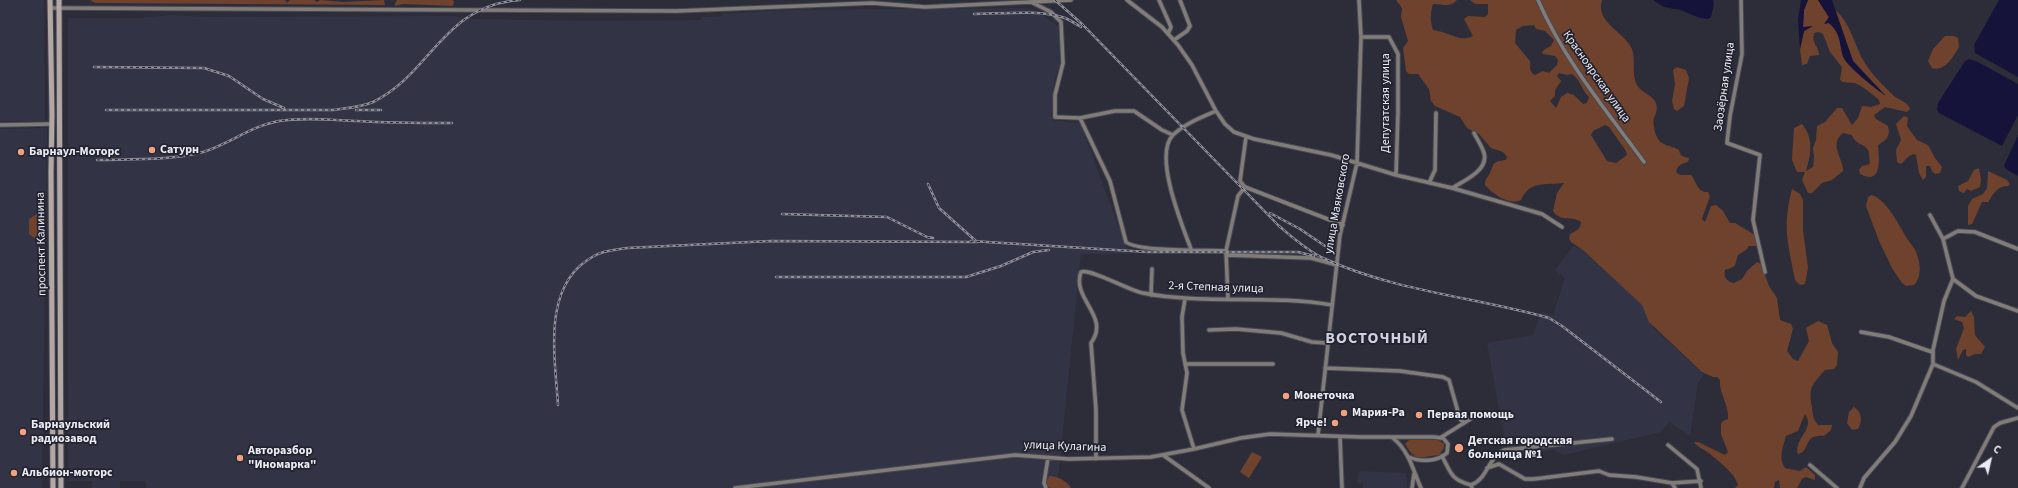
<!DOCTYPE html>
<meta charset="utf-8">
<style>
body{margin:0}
#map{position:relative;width:2018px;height:488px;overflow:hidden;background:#2c2d39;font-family:"Source Sans 3",sans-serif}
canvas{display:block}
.north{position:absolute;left:1970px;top:440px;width:40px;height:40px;-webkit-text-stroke:3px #22232f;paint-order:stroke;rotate:34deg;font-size:11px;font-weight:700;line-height:16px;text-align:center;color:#eaebf3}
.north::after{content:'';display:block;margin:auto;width:14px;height:18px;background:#eaebf3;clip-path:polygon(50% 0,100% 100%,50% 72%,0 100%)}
</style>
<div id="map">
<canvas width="2018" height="488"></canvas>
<div class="north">С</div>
</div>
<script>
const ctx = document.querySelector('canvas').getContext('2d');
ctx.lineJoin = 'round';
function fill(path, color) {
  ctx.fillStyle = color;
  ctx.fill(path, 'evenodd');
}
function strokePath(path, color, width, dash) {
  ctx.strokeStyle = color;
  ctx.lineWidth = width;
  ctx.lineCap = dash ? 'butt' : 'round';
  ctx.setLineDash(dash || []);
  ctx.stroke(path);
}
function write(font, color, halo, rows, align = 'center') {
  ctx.font = font + ' "Source Sans 3",sans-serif';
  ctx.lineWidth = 3.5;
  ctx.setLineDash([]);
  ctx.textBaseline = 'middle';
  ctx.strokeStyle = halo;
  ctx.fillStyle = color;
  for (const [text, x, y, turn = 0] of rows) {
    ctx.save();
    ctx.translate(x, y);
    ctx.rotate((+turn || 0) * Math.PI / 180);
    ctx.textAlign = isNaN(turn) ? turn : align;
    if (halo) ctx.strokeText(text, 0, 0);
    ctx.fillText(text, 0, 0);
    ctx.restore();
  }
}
fill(new Path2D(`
 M 0,0 L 44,0 L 45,121 L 0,121 Z
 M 1029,8 L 1040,13 L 1058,26 L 1060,62 L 1054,82 L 1051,115 L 1054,121 L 1080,123 L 1129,254 L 1081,254 L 1057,488 L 146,488 L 146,481 L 120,481 L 120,488 L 92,488 L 92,481 L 68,481 L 68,18 L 142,18 L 170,15 L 206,17 L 451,16 L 476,19 L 593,21 L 702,20 L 702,17 L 723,16 L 723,14 L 788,10 Z
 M 47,128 L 42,488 L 0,488 L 0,129 Z
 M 1573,246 L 1582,250 L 1629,292 L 1644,308 L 1653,328 L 1704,374 L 1698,383 L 1690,436 L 1669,422 L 1661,432 L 1564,455 L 1554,450 L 1519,456 L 1507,452 L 1487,343 L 1533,335 L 1541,312 L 1553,315 L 1565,278 L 1555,270 Z
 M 1359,471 L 1406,473 L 1407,488 L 1363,488 L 1363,483 L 1357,483 Z`), '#323446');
fill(new Path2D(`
 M 90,0 L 285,0 L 287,3 L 290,0 L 314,0 L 317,2 L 320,0 L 343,2 L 384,0 L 385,5 L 95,3 Z
 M 397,0 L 452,0 L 454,1 L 453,6 L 403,4 L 395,6 L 395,3 Z
 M 1396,0 L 1457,0 C 1449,9 1442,3 1433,4 C 1430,14 1430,21 1433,30 C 1437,31 1439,31 1442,32 C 1453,35 1462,42 1473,36 L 1464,19 L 1468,16 L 1485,17 L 1488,14 L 1488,4 L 1475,4 L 1470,0 L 1602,0 C 1595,23 1625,32 1632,49 C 1636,60 1631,74 1637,85 C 1641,93 1653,95 1656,103 C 1658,108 1656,114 1654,118 C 1652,124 1656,140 1662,143 C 1667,146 1674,147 1679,150 C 1680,156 1684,157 1689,158 L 1688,162 C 1682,163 1677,166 1676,172 L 1680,175 L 1691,175 C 1697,182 1697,193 1708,192 L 1710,196 L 1702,219 L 1705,222 L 1711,206 L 1716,205 L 1723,211 L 1730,223 L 1735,223 L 1755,235 L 1757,246 L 1749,246 L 1746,250 L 1738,255 C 1734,266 1738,266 1725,270 C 1724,276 1725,279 1730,282 L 1734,283 L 1742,279 L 1747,271 L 1757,262 L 1761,264 L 1769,286 L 1777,298 L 1780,320 L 1791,324 L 1793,329 L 1787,351 L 1793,359 L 1798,361 L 1809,341 L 1806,328 L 1818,321 L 1827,325 L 1832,343 L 1838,352 L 1837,365 L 1834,369 L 1825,370 C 1812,385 1808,387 1812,408 C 1813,415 1813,419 1818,425 L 1832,425 L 1831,430 L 1824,436 C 1802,434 1811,452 1798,454 C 1793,439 1816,429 1805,414 L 1798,431 L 1786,436 C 1783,447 1778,458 1785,468 L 1800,471 L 1806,467 L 1815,475 L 1815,480 L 1806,477 L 1802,479 L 1797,488 L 1780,488 L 1779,480 L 1775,482 L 1774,488 L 1735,488 L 1738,485 C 1735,473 1719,462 1710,454 C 1704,449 1698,448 1694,442 L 1698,442 L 1725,455 L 1728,452 L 1721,434 L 1721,424 L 1723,421 L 1728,419 C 1729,404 1719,394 1720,380 L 1717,377 L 1713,377 L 1702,372 L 1649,322 L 1642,305 L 1584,251 L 1571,242 L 1569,238 L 1570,234 C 1576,231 1581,229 1581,222 C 1572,215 1561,223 1553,211 L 1557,193 L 1564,183 C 1545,185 1529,181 1521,200 C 1509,206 1493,194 1485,185 C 1485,179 1487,178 1490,173 C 1495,162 1492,162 1506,160 L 1507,157 L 1503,152 L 1491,148 L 1479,134 L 1467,128 L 1460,117 L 1435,106 L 1431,101 L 1429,89 L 1418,74 L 1409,74 L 1406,71 L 1403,48 L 1408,41 L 1401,17 L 1402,8 ZM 1534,25 L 1536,29 L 1545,31 L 1554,40 L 1551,46 L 1545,49 L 1542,52 L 1543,54 L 1555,56 L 1558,60 L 1557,65 L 1549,73 L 1543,71 L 1535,75 C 1528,71 1531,67 1530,61 L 1515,43 L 1516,30 L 1523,26 ZM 1559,73 L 1567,75 L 1572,74 C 1581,80 1581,90 1589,97 L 1587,103 L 1583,104 L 1574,95 L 1567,93 L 1561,97 L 1556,108 L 1550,101 L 1555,96 L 1555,90 L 1561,81 L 1557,76 ZM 1605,125 L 1609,127 L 1626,151 L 1627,155 L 1616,163 L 1607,161 L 1591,135 L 1593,131 Z
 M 1808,0 L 1818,0 L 1829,18 L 1825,23 L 1829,23 C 1844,37 1838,47 1845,60 C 1850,68 1874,88 1882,93 L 1853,61 L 1834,9 C 1853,24 1854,50 1869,69 C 1876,79 1886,88 1894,96 C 1900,101 1907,101 1910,109 L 1907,112 L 1885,107 L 1874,115 L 1876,119 L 1888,126 C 1891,137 1886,140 1878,145 C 1879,158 1883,186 1860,174 L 1859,170 L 1862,166 L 1870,164 C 1869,159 1870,154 1868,150 C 1864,143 1855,145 1852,135 L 1843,133 C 1828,145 1844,159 1843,171 L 1832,180 L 1822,183 L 1812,193 L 1808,193 L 1802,180 L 1805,172 L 1797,172 L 1792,160 L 1794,128 L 1802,124 C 1814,138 1811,155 1806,171 L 1813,167 L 1814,157 L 1813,148 L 1816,140 L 1817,126 L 1825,122 L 1837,108 L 1842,108 L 1852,125 L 1858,118 L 1862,106 L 1871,107 L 1880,104 L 1879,100 C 1875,96 1861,85 1855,83 C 1849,82 1845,84 1840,80 L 1842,67 L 1830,52 L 1823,34 L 1819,32 L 1814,33 C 1811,43 1819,46 1819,55 L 1810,56 L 1807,64 L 1802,65 L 1800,49 L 1804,31 L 1811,27 L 1803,27 L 1804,10 Z
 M 1945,36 L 1954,36 L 1958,38 L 1959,47 C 1953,57 1945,72 1932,68 L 1928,61 L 1933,49 Z
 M 1677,67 L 1686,70 L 1689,78 L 1684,106 L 1677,111 L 1674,109 L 1672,101 L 1675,84 L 1673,70 Z
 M 1904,116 L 1908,118 L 1907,126 L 1917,140 L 1928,145 L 1935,158 L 1942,167 L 1940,173 L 1935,174 L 1932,171 L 1930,166 L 1926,166 L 1926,177 L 1923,180 L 1919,173 L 1916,155 L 1914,154 L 1909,156 L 1901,164 L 1897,162 L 1896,150 L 1901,140 L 1896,124 Z
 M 1979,168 L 1981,180 L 1980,187 L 1971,191 L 1967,189 L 1964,193 L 1959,191 L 1958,186 L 1968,181 L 1974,170 Z
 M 1988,171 L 2007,180 L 2010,184 L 2008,186 C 1997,186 1994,193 1988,202 L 1982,202 L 1972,224 L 1968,225 L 1968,206 L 1972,199 L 1983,194 L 1987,188 Z
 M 1792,189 L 1800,194 L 1803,200 L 1803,230 L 1808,268 L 1805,284 L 1800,285 L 1795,280 C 1788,243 1782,227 1792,189 Z
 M 1871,195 C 1886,198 1900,227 1908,240 C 1910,243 1913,246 1915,250 C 1920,259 1923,277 1914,285 L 1906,286 L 1902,283 L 1892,268 L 1879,241 L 1866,206 L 1868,197 Z
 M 40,212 L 45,212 L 45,237 L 34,238 L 29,234 L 29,219 Z
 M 1971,311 L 1974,317 L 1975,335 L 1985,347 L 1981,354 L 1975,354 L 1968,357 L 1966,355 L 1966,349 L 1963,350 L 1958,360 L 1956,349 L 1964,328 L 1962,322 L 1954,319 L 1957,316 L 1965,317 Z
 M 1854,407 C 1862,412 1863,421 1858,429 L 1852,430 L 1847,423 L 1849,412 Z
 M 1409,440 L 1438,440 L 1444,444 L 1444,448 L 1439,455 L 1417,458 L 1411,453 L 1405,444 Z
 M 1252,452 L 1262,457 L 1249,478 L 1240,472 Z
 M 1049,476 C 1058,476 1067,481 1071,488 L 1051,488 L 1047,486 L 1047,481 Z`), '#6f422d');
fill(new Path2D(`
 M 1653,0 L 1713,0 L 1714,4 L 1711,17 L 1708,19 L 1700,18 L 1680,10 L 1664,7 Z
 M 1801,0 L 1808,0 L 1804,10 L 1803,27 L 1813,26 L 1804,31 L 1800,49 L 1798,19 Z
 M 1818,0 L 1832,0 L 1853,61 L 1886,96 C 1875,88 1853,71 1845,60 C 1838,49 1844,36 1829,23 L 1824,24 L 1829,17 Z
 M 1999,0 L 2018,0 L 2018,77 L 1975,53 L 1974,45 Z
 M 1969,59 L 1976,61 L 2018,84 L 2018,115 L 2002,146 L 1939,113 L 1937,110 L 1938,103 L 1965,61 Z
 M 2018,135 L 2018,176 L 2006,169 L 2004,166 Z`), '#15133a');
const minor = new Path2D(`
 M 1127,0 L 1162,27 L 1178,45 L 1192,65 L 1216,111 L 1225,124 L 1234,132 L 1254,139 L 1331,155 L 1396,175 L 1452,188 L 1542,214 L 1562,227
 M 1159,0 L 1171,27 L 1168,34
 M 1538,0 C 1564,60 1606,110 1644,162
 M 1741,0 L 1742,54 L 1730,116 L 1727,143 L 1760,155 L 1753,220 L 1765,272
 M 1033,3 L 1051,12 L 1061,22 L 1063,63 L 1055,95 L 1055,117 L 1080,118 L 1115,111 L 1134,111 L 1162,130 L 1173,135
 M 50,8 L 677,11 L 872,3 L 925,7 L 1071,0
 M 1361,37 L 1389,37 L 1398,54 L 1398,112 L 1396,175
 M 1174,40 L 1187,31 L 1190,26 L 1180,0
 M 1080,118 L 1110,181 L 1126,242 C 1138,252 1207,250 1226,251
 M 0,125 L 52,124
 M 1429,183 L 1435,170 L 1436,113
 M 1245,187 L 1343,225
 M 1452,188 C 1464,181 1489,170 1484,153 C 1482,146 1477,139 1474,133
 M 1943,239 L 1958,231 L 1975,232 L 2018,249
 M 1191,249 C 1182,225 1153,155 1173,135 C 1184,124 1202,117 1216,111
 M 1226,255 L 1311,258 L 1337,265
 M 1953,279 L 1976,296 L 2018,311
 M 1151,295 L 1152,269
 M 1185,299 L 1182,317 L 1183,353 L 1187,373 L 1182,410 L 1194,449
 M 1228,299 L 1226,251 L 1238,196 L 1245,187 L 1240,181 L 1246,137
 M 1209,330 L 1236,329 L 1281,333 L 1312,342 L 1327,343
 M 1861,332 L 1889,337 L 1932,352
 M 1185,364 L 1273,364
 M 1933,364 L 1976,382 L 2018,408
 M 1325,368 L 1400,371 L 1443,377 L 1449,380 L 1460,419 L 1464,423 L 1472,418
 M 1318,435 L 1340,235 L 1357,163 L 1361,37 L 1359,0
 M 1340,437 L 1342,488
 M 1393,438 C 1409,451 1413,470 1421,488
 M 1440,438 L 1464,423
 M 1668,445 L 1697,469 L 1701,488
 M 1163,455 L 1209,488
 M 1442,456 C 1451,473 1451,480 1471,485 L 1472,488
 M 1096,459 L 1096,410 L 1091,343 C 1111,316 1071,299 1081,272 C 1090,268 1130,291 1143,293 C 1206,305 1270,294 1332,305
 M 1810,465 L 1837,488
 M 1487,468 L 1499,464 L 1525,479 L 1534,479 L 1599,471 L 1609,475 L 1636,477 L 1672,483 L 1675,488
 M 1672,483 L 1701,481
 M 1471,485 C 1488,479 1488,457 1504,450 L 1612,439
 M 735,488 L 1015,455 L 1069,459 L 1151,457 L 1194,449 L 1241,438 L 1270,434 L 1361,437 L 1434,437 L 1443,438 L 1448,444 L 1447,453 C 1437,462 1420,462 1409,457
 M 1046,488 L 1044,483 L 1048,458
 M 1412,488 L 1414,474
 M 1860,488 L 1864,478 L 1895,442 L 1911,416 L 1933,364 L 1933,350 L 1944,301 L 1953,279 L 1943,239 L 1930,215
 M 1962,488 L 1994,427 L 2000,423 L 2018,418`);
const secondary = new Path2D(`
 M 50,0 L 52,115 L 51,172 L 53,488
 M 59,0 L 61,488`);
strokePath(minor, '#474853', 5.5);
strokePath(secondary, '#474853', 7);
strokePath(minor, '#827c79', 3.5);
strokePath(secondary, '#b2a7a3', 5);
const rail = new Path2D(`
 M 1055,0 L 1082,24 L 1279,226 C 1292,237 1306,250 1323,258 C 1394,291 1474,297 1549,318 L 1562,326 L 1661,402
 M 974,14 C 1000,14 1040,9 1065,18 C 1070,20 1076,24 1081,27
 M 94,67 L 204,68 L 229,76 L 263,99 L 284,108
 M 106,110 L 334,110 C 347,108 361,107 373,102 C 431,74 443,5 520,0
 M 356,110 L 381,110
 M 97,160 C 131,159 169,161 203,152 C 229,144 251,126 279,121 C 304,117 332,120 358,121 C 389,123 420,123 452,123
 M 928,184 L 939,208 L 977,242
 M 1270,213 L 1300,229 L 1328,248
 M 782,214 L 887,217 L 927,237 L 933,238
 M 971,241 L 1148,252 L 1298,252 L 1314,256
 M 776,277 L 966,277 L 1001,266 L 1033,252 L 1049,250
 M 558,405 C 555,356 541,284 594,256 C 604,250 616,250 627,248 L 771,241 L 977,242`);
strokePath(rail, '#8d8e98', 2.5);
strokePath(rail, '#22232f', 1, [3]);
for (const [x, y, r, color] of [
 [152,150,4,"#f1a17d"],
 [21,152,4,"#f1a17d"],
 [1286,396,4,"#f1a17d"],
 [1344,413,4,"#f1a17d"],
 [1419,415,4,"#f1a17d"],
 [1335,423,4,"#f1a17d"],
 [23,432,4,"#f1a17d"],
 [1459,448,5,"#f1a17d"],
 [240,458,4,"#f1a17d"],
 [14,473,4,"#f1a17d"]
]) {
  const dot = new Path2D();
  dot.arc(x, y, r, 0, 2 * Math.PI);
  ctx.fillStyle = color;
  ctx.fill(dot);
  strokePath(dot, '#22232f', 1.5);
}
write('12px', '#eaebf3', '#22232f', [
 ["Красноярская улица",1596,77,55],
 ["Заозёрная улица",1725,87,-82],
 ["Депутатская улица",1386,103,-90],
 ["улица Маяковского",1338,204,-80],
 ["проспект Калинина",42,244,-91],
 ["2-я Степная улица",1216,288,2],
 ["улица Кулагина",1065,447,2]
]);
write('bold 12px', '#eaebf3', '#22232f', [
 ["Сатурн",160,150],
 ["Барнаул-Моторс",29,152],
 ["Монеточка",1294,396],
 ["Мария-Ра",1352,413],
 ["Первая помощь",1427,415],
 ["Ярче!",1327,423,"right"],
 ["Барнаульский",31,425],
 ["радиозавод",31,439],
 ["Детская городская",1468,441],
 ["больница №1",1468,455],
 ["Авторазбор",248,451],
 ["\"Иномарка\"",248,465],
 ["Альбион-моторс",22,473]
], 'left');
ctx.letterSpacing = '1px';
write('bold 16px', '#cfd1e0', '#22232f', [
 ["ВОСТОЧНЫЙ",1377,339]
]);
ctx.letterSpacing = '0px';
</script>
